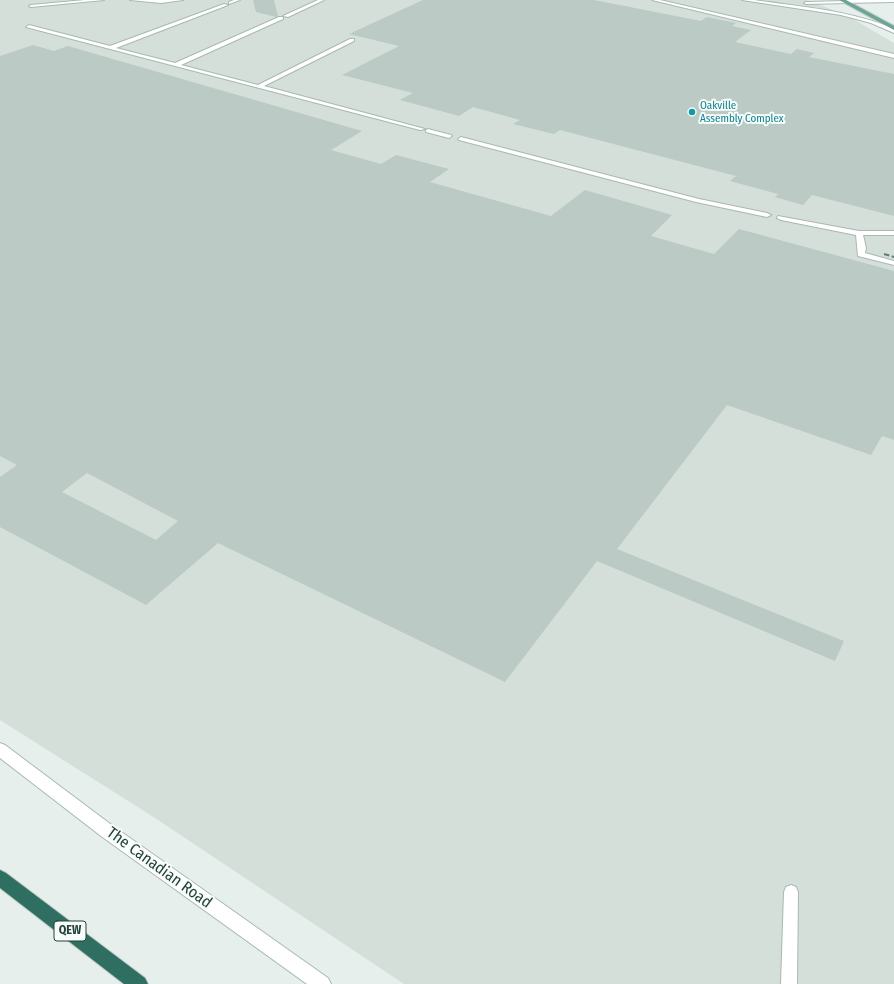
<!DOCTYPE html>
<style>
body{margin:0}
canvas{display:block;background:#e6efeb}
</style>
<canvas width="894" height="984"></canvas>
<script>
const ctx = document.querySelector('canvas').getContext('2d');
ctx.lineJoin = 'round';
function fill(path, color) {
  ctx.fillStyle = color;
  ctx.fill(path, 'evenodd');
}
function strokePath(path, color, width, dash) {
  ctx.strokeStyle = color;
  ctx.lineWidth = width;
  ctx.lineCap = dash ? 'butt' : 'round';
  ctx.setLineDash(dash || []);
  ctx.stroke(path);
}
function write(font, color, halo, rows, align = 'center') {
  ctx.font = font + ' "Fira Sans Condensed",sans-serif';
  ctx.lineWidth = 4;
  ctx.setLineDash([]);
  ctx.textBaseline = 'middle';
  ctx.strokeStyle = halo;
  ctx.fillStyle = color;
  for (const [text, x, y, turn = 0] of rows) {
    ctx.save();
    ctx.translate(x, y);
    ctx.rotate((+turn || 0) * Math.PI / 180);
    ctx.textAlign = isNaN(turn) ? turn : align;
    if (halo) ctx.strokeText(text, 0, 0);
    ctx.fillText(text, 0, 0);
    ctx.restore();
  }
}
fill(new Path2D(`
 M 0,0 L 807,0 L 846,15 L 894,43 L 894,984 L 404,984 L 155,818 L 0,720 Z`), '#d4dfda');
fill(new Path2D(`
 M 253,0 L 274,0 L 278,16 L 276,17 L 256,12 Z
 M 423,0 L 594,0 L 701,21 L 707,17 L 736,23 L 732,26 L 751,30 L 735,42 L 791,54 L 797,49 L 814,53 L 809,57 L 894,74 L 894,216 L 812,195 L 803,205 L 775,197 L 778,194 L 730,181 L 736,176 L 560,130 L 554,134 L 513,124 L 520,120 L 473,107 L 459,116 L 400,100 L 413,93 L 342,75 L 399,46 L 349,34 Z
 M 33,45 L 54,51 L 68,46 L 362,131 L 331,150 L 381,164 L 396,155 L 449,169 L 430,182 L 551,216 L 585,190 L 672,215 L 651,236 L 714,254 L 739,229 L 894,271 L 894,440 L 882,436 L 871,455 L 727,405 L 617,549 L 844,641 L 835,661 L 597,561 L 505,682 L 218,543 L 146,605 L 0,527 L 0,477 L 17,465 L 0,456 L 0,56 ZM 87,473 L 178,521 L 156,540 L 62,492 Z`), '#bbcac4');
const service = new Path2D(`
 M 85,0 L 104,0 L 31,7 L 29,6 L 31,5 Z
 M 130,0 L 183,0 L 161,3 Z
 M 234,0 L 240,0 L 229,4 L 229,2 Z
 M 318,0 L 324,0 L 288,17 L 283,16 Z
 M 652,0 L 660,0 L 894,54 L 894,58 Z
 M 742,0 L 754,0 C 801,7 850,10 894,29 L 894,33 L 871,23 L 841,15 Z
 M 846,1 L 848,3 L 806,4 L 804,3 L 806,2 Z
 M 224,4 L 228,5 L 116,48 L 175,63 L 279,17 L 283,17 L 283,19 L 181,65 L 258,85 L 350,39 L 354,39 L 354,41 L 264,86 L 425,129 L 420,130 L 26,27 L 29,25 L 110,46 Z
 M 428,129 L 451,135 L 452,136 L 449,138 L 426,132 L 426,130 Z
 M 461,137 L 699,199 L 767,213 L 771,215 L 767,217 L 696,202 L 459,140 L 458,139 Z
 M 778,216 L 859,231 L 894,231 L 894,235 L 863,235 L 866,248 L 865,253 L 894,261 L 894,265 L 858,256 L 856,235 L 781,220 L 777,218 Z
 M 791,885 L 796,887 L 798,892 L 797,984 L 781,984 L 784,892 L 786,887 Z`);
const minor = new Path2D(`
 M 846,0 L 894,0 L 894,2 L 844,3 L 844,1 Z`);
const tertiary = new Path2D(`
 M 0,743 L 5,745 L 113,826 L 328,978 L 331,984 L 307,984 L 101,836 L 0,758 Z`);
const primary = new Path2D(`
 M 839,0 L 846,0 L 894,26 L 894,30 Z`);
const motorway = new Path2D(`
 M 0,870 L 6,873 L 145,978 L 148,984 L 124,984 L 0,888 Z`);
strokePath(service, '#a8b8b2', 2);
strokePath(minor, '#a8b8b2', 2);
strokePath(tertiary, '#a8b8b2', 2);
strokePath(primary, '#c2cac8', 2);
strokePath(motorway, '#c2cac8', 2);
fill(service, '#fff');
fill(minor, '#fff');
fill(tertiary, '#fff');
fill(primary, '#6aa596');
fill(motorway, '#2f6f62');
strokePath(new Path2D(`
 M 884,254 L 894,257`), '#5f7d75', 2, [5.5, 2.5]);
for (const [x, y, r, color] of [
 [692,112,4,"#0f9aa8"]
]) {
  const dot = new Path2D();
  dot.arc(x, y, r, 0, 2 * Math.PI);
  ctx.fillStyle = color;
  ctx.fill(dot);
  strokePath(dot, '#f7fbf9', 1.5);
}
write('11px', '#0d838f', '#f7fbf9', [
 ["Oakville",700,106],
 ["Assembly Complex",700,119]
], 'left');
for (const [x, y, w] of [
 [70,931,32]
]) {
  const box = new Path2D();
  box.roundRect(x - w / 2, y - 10, w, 20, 3);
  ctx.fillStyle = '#f7fbf9';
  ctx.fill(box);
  strokePath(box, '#24423a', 1);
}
write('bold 12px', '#24423a', null, [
 ["QEW",70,931]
]);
write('16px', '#24423a', '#f7fbf9', [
 ["The Canadian Road",159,868,36]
]);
</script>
